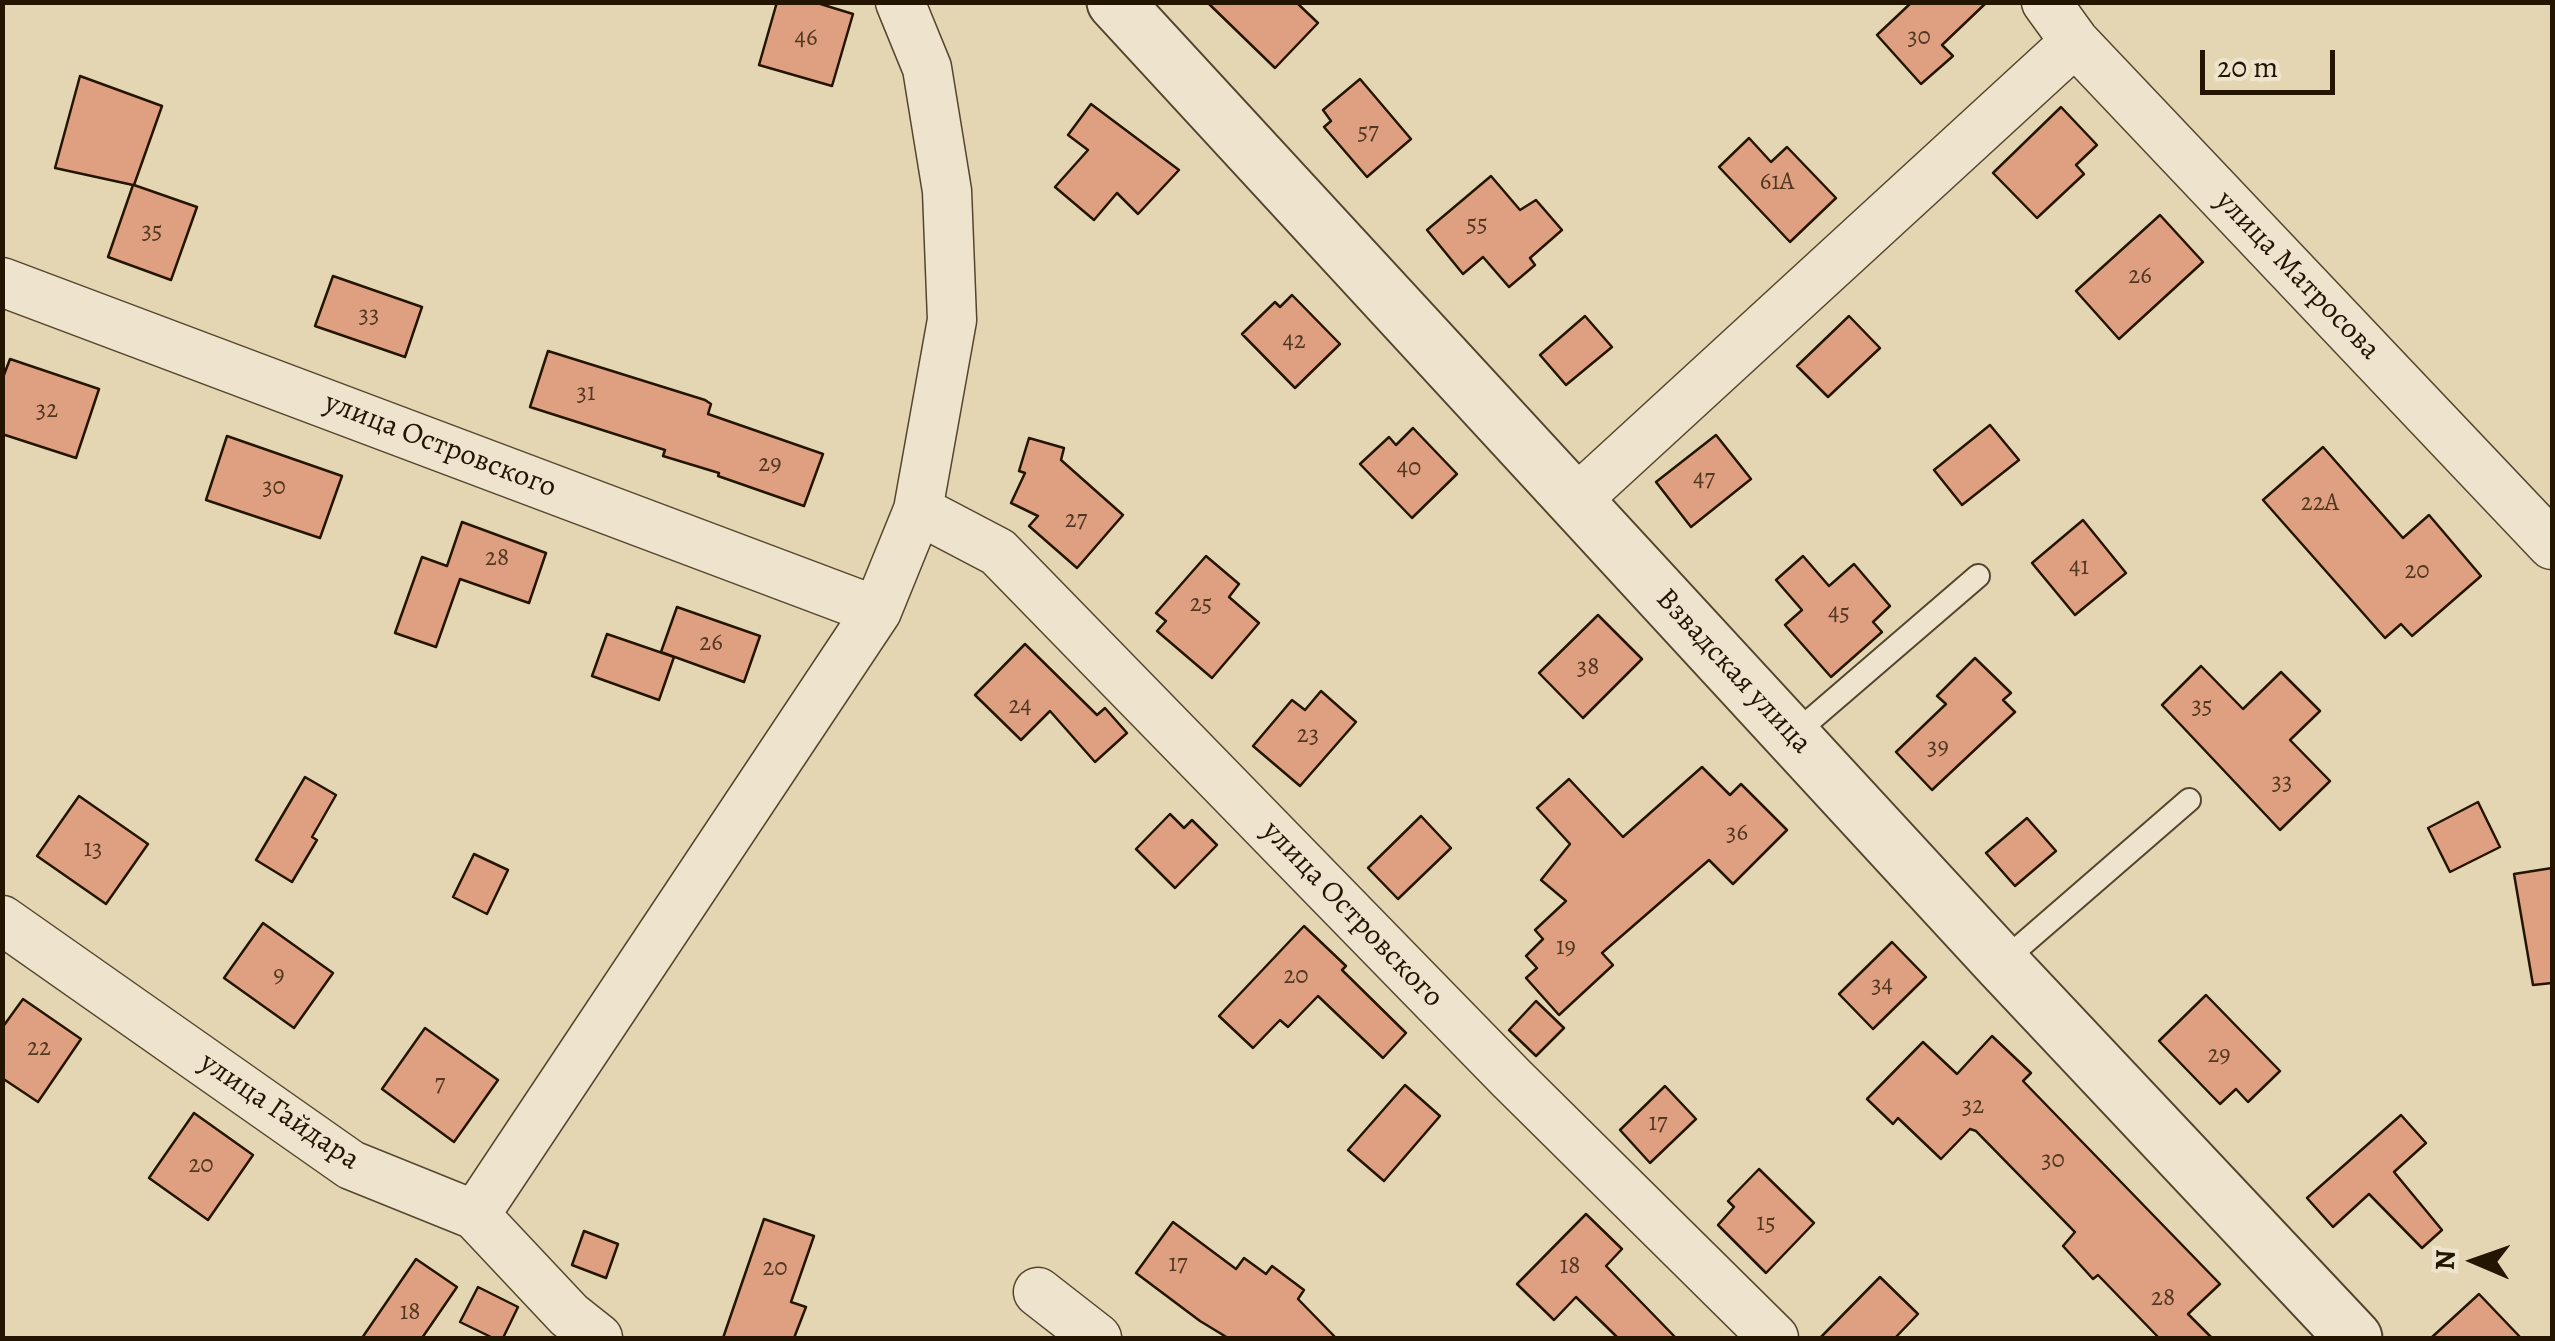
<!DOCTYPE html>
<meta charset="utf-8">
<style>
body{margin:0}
#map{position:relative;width:2555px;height:1341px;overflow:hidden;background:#e5d6b3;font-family:Alegreya,serif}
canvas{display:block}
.frame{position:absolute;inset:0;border:5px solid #241501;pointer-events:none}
.north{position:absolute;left:2425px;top:1211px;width:100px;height:100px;-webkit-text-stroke:8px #eee4ce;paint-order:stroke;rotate:272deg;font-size:28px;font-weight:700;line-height:40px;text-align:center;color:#241501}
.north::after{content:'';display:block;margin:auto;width:35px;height:45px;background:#241501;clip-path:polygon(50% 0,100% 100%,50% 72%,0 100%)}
.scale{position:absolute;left:2200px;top:50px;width:135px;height:45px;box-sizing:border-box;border:5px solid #241501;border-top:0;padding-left:12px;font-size:30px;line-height:35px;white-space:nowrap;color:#241501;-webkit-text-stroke:8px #eee4ce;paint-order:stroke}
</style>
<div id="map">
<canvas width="2555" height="1341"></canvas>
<div class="frame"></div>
<div class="north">N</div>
<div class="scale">20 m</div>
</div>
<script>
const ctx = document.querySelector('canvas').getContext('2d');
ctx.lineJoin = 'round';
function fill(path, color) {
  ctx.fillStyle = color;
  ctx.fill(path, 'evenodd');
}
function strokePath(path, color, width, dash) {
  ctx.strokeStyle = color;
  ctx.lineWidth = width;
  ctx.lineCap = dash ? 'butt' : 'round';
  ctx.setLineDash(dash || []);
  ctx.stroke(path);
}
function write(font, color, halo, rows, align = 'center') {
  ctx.font = font + ' Alegreya,serif';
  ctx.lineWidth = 10;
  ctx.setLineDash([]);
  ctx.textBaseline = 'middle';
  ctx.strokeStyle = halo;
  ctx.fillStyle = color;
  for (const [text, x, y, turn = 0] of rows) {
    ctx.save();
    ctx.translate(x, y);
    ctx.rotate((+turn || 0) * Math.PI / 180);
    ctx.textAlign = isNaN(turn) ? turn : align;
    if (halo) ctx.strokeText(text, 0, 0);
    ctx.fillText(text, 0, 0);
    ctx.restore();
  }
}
const building = new Path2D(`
 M 777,2 L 814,2 L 853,14 L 832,86 L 759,65 Z
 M 1207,2 L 1296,2 L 1318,23 L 1275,68 Z
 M 1912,2 L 1987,2 L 1942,45 L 1953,56 L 1921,84 L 1877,35 Z
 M 80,76 L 162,106 L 134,185 L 197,207 L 171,280 L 108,257 L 133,185 L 55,168 Z
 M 1360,79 L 1411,139 L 1367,177 L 1324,127 L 1331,121 L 1323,110 Z
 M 1091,104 L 1179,170 L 1138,214 L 1117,193 L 1094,220 L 1055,187 L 1088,150 L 1068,135 Z
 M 2061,107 L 2097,145 L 2076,165 L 2084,174 L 2037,218 L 1993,173 Z
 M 1749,138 L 1771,162 L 1787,147 L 1836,198 L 1790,242 L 1719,167 Z
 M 1491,176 L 1520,210 L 1536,200 L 1562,230 L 1530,258 L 1535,265 L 1509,287 L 1483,257 L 1463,274 L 1427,230 Z
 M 2160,215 L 2203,262 L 2119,339 L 2076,291 Z
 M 333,276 L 422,307 L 405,357 L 315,326 Z
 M 1292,295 L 1340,344 L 1295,388 L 1242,334 L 1275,302 L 1280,307 Z
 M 1585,316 L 1612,347 L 1566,385 L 1540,355 Z
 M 1849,316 L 1880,348 L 1828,397 L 1797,366 Z
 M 548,351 L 705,400 L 711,404 L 708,414 L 823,454 L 804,506 L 718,476 L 719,473 L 663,456 L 665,450 L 530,407 Z
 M 10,359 L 99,389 L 76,458 L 2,434 L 2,380 Z
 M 1990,425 L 2019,460 L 1962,505 L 1934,470 Z
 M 1413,428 L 1457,474 L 1412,518 L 1360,464 L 1389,437 L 1396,445 Z
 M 1716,435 L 1751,479 L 1691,527 L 1656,482 Z
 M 227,436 L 342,476 L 320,538 L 206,500 Z
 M 1029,438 L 1064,448 L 1061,460 L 1123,515 L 1077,568 L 1029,526 L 1038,516 L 1011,503 L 1025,473 L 1019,471 Z
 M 2323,447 L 2403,538 L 2429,515 L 2481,576 L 2412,636 L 2401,624 L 2385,638 L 2263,500 Z
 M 2083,520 L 2126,573 L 2075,615 L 2032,563 Z
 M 462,522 L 546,553 L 529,603 L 460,579 L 436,647 L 395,633 L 422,557 L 447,566 Z
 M 1206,556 L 1239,584 L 1229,597 L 1259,623 L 1212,678 L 1157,631 L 1166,621 L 1156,613 Z
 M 1803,556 L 1829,586 L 1854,564 L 1890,606 L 1873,622 L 1882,632 L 1831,677 L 1785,625 L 1802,610 L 1776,580 Z
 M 677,607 L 760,636 L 744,682 L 661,652 Z
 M 1598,615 L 1642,659 L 1583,718 L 1539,673 Z
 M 607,634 L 674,657 L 659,700 L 592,676 Z
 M 1025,644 L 1097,715 L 1105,708 L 1127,733 L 1095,762 L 1050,711 L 1021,740 L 975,695 Z
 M 1975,658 L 2011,693 L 2003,700 L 2015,712 L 1932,790 L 1896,752 L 1946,704 L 1937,696 Z
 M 2201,666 L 2243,709 L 2281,672 L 2320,711 L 2290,740 L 2330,781 L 2280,830 L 2162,705 Z
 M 1321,691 L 1356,722 L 1300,786 L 1253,746 L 1292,700 L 1305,710 Z
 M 1702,767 L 1730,795 L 1741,784 L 1787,830 L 1733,884 L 1709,860 L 1602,953 L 1613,965 L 1559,1015 L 1526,978 L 1537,968 L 1526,956 L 1543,939 L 1535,930 L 1566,901 L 1541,880 L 1570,844 L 1537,808 L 1569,779 L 1623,837 Z
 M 305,777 L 336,795 L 312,837 L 317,840 L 292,882 L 256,860 Z
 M 79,796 L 148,844 L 106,904 L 37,856 Z
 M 2478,802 L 2500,847 L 2450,872 L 2428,828 Z
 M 1170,814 L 1184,828 L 1192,820 L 1217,845 L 1175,888 L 1136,849 Z
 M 1421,816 L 1451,848 L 1398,899 L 1368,868 Z
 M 2027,818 L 2056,851 L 2015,886 L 1986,853 Z
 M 474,854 L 508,870 L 487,914 L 453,897 Z
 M 2552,868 L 2552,983 L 2533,985 L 2514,874 Z
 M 263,923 L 333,973 L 294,1028 L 224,978 Z
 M 1304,926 L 1346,966 L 1342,970 L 1406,1033 L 1383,1058 L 1318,996 L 1288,1027 L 1280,1020 L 1253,1048 L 1219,1016 Z
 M 1892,942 L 1926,977 L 1873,1029 L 1839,994 Z
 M 2206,995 L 2280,1071 L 2248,1102 L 2236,1089 L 2220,1104 L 2159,1041 Z
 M 23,999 L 81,1039 L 38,1102 L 2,1078 L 2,1028 Z
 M 1536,1001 L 1564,1028 L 1536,1056 L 1509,1030 Z
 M 425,1028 L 498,1080 L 454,1142 L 382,1089 Z
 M 1992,1036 L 2031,1073 L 2023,1081 L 2220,1284 L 2188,1314 L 2212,1338 L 2159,1338 L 2098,1275 L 2093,1279 L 2063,1246 L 2075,1232 L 1976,1131 L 1970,1129 L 1941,1159 L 1898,1118 L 1893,1124 L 1867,1099 L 1923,1042 L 1957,1074 Z
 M 1405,1085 L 1440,1116 L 1384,1181 L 1348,1150 Z
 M 1665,1086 L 1696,1119 L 1650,1163 L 1620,1130 Z
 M 194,1113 L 253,1155 L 208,1220 L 149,1178 Z
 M 2401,1115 L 2426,1143 L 2394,1172 L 2442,1230 L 2422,1248 L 2369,1194 L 2333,1227 L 2307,1198 Z
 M 1759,1169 L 1814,1223 L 1766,1273 L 1718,1225 L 1734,1207 L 1728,1201 Z
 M 1586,1214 L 1622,1249 L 1606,1266 L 1676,1338 L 1618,1338 L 1576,1297 L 1554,1320 L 1517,1284 Z
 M 764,1219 L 814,1236 L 791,1302 L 806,1307 L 794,1338 L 723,1338 Z
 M 1173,1222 L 1236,1269 L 1244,1258 L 1266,1274 L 1272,1266 L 1304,1290 L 1298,1299 L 1336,1338 L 1228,1338 L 1200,1321 L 1136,1273 Z
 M 584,1231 L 618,1244 L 606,1278 L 572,1265 Z
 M 416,1259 L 457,1287 L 422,1338 L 362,1338 Z
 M 1880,1277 L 1918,1314 L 1895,1338 L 1820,1338 Z
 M 478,1287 L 518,1307 L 503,1338 L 493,1338 L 460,1322 Z
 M 2479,1294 L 2521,1338 L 2431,1338 Z`);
fill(building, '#dfa082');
strokePath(building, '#241501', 2.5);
const service = new Path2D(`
 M 1792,736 L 1978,576
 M 2001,963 L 2189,800`);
const minor = new Path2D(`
 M 2046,2 L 2075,42 L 2552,545
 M 2,282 L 877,611
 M 1575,501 L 2075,42
 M 918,510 L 998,552 L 1511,1078 L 1774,1338
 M 2,920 L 351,1165 L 475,1215 L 569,1315 L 598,1338
 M 475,1215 L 877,611 L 918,510 L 952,320 L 947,191 L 927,68 L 900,2
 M 1038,1292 L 1097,1338`);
const tertiary = new Path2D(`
 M 1115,2 L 2001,963 L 2354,1338`);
strokePath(service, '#54452e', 26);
strokePath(minor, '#54452e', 51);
strokePath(tertiary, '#54452e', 59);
strokePath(service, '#eee4ce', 22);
strokePath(minor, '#eee4ce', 48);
strokePath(tertiary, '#eee4ce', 55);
write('25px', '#533821', null, [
 ["30",1919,38],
 ["46",806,39],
 ["57",1368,133],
 ["61А",1777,183],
 ["55",1477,225],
 ["35",152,232],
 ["26",2140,277],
 ["33",369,316],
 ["42",1294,342],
 ["31",586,394],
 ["32",47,411],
 ["29",770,465],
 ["40",1409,469],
 ["47",1704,480],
 ["30",274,488],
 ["22А",2320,504],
 ["27",1076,521],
 ["28",497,559],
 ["41",2079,568],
 ["20",2417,572],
 ["25",1201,605],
 ["45",1839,614],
 ["26",711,644],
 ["38",1588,668],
 ["24",1020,707],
 ["35",2202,707],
 ["23",1308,736],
 ["39",1938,748],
 ["33",2282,783],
 ["36",1737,834],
 ["13",93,850],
 ["19",1566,948],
 ["9",279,976],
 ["20",1296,977],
 ["34",1882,986],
 ["22",39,1049],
 ["29",2219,1056],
 ["7",440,1085],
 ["32",1973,1107],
 ["17",1658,1124],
 ["30",2053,1161],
 ["20",201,1166],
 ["15",1766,1224],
 ["17",1178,1265],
 ["18",1570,1267],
 ["20",775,1269],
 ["28",2163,1299],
 ["18",410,1313]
]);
write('30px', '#241501', '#eee4ce', [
 ["улица Матросова",2297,276,46],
 ["улица Островского",440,446,21],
 ["Взвадская улица",1733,672,47],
 ["улица Островского",1352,915,46],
 ["улица Гайдара",279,1112,34]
]);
</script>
